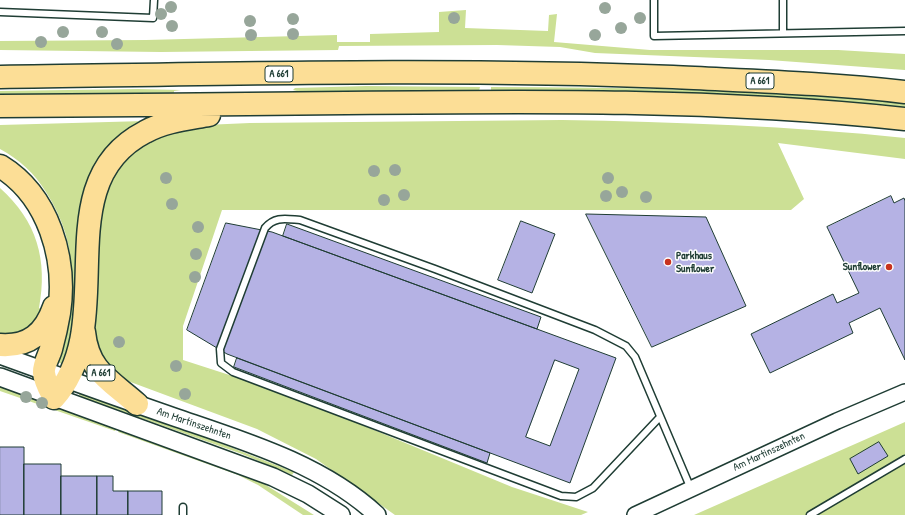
<!DOCTYPE html>
<style>
body{margin:0}
canvas{display:block;background:#fff}
</style>
<canvas width="905" height="515"></canvas>
<script>
const ctx = document.querySelector('canvas').getContext('2d');
ctx.lineJoin = 'round';
function fill(path, color) {
  ctx.fillStyle = color;
  ctx.fill(path, 'evenodd');
}
function strokePath(path, color, width, dash) {
  ctx.strokeStyle = color;
  ctx.lineWidth = width;
  ctx.lineCap = dash ? 'butt' : 'round';
  ctx.setLineDash(dash || []);
  ctx.stroke(path);
}
function write(font, color, halo, rows, align = 'center') {
  ctx.font = font + ' "Patrick Hand",sans-serif';
  ctx.lineWidth = 3;
  ctx.setLineDash([]);
  ctx.textBaseline = 'middle';
  ctx.strokeStyle = halo;
  ctx.fillStyle = color;
  for (const [text, x, y, turn = 0] of rows) {
    ctx.save();
    ctx.translate(x, y);
    ctx.rotate((+turn || 0) * Math.PI / 180);
    ctx.textAlign = isNaN(turn) ? turn : align;
    if (halo) ctx.strokeText(text, 0, 0);
    ctx.fillText(text, 0, 0);
    ctx.restore();
  }
}
fill(new Path2D(`
 M 466,10 L 465,28 L 548,31 L 549,15 L 557,14 L 554,42 L 650,50 L 838,50 L 905,54 L 905,70 L 769,60 L 595,53 L 560,47 L 497,45 L 339,46 L 338,50 L 161,52 L 0,50 L 0,41 L 146,40 L 337,35 L 337,42 L 370,42 L 370,34 L 439,32 L 439,12 Z
 M 366,86 L 480,87 L 479,91 L 477,91 L 301,92 L 293,90 L 295,88 Z
 M 491,87 C 627,87 761,90 896,102 L 905,103 L 905,109 C 768,94 630,90 491,91 Z
 M 138,89 L 181,90 L 174,91 L 174,93 L 0,95 L 0,91 Z
 M 562,120 C 677,122 791,126 905,138 L 905,159 L 778,143 L 804,199 L 791,210 L 222,210 L 183,326 L 183,360 L 282,392 L 512,487 L 588,512 L 581,515 L 395,515 L 316,459 L 257,429 L 117,377 L 100,358 L 94,341 L 98,208 L 116,166 L 150,138 L 182,126 L 250,123 Z
 M 145,121 L 112,147 L 68,356 L 62,364 L 57,362 C 75,301 82,248 46,192 C 35,174 19,159 0,149 L 0,125 Z
 M 0,188 C 37,221 48,260 39,308 L 43,310 C 35,328 19,335 0,334 Z
 M 0,386 L 117,428 L 115,431 L 0,391 Z
 M 79,392 L 202,436 L 294,472 L 292,475 L 242,454 L 85,398 L 79,395 Z
 M 905,422 L 905,515 L 694,515 Z
 M 119,430 L 237,471 L 261,482 L 314,515 L 303,515 L 258,485 L 238,475 L 118,432 Z`), '#cce095');
const building = new Path2D(`
 M 891,196 L 894,203 L 904,198 L 905,201 L 905,360 L 880,308 L 849,323 L 853,333 L 770,373 L 751,334 L 833,294 L 837,303 L 859,293 L 827,227 Z
 M 586,214 L 706,217 L 746,306 L 652,347 Z
 M 521,221 L 555,234 L 532,293 L 498,280 Z
 M 226,223 L 272,232 L 616,358 L 570,483 L 227,354 L 187,330 ZM 555,360 L 579,369 L 550,446 L 526,437 Z
 M 287,224 L 541,317 L 537,329 L 283,236 Z
 M 237,358 L 490,453 L 487,463 L 234,367 Z
 M 879,442 L 888,456 L 858,474 L 850,459 Z
 M 0,447 L 24,447 L 24,515 L 0,515 Z
 M 24,464 L 61,464 L 61,515 L 24,515 Z
 M 61,476 L 97,476 L 97,515 L 61,515 Z
 M 97,476 L 113,476 L 113,491 L 128,491 L 128,515 L 97,515 Z
 M 128,491 L 162,491 L 162,515 L 128,515 Z`);
fill(building, '#b5b2e4');
strokePath(building, '#1f3d34', 1);
const service = new Path2D(`
 M 654,0 L 654,36 L 905,31
 M 783,0 L 783,33
 M 0,12 L 153,18 L 154,0
 M 660,417 L 593,488 L 576,497 L 561,496 L 233,372 L 221,363 L 220,349 L 265,228 C 275,216 286,219 300,220 L 435,269 L 595,330 L 626,346 L 635,357 L 691,489
 M 183,507 L 183,515
 M 810,515 L 905,459`);
const tertiary = new Path2D(`
 M 635,515 L 837,421 L 905,392`);
const secondary = new Path2D(`
 M 0,355 C 58,376 116,397 174,417 C 244,441 322,464 377,515
 M 0,377 L 273,477 L 308,494 L 341,515`);
const motorway = new Path2D(`
 M 0,77 C 224,74 449,68 673,77 C 751,81 828,83 905,92
 M 0,106 C 115,105 231,105 346,103 C 532,101 719,99 905,119
 M 0,166 C 49,196 67,259 59,313 C 57,325 54,338 51,349 C 49,356 43,366 44,373 C 45,382 50,390 54,398 C 122,322 44,184 145,132 C 165,121 187,119 209,115
 M 84,332 C 88,371 110,380 137,404
 M 0,345 C 29,347 45,333 54,307`);
strokePath(service, '#1f3d34', 9);
strokePath(tertiary, '#1f3d34', 18);
strokePath(secondary, '#1f3d34', 20);
strokePath(motorway, '#1f3d34', 25);
strokePath(service, '#fff', 6);
strokePath(tertiary, '#fff', 15);
strokePath(secondary, '#fff', 17);
strokePath(motorway, '#fcde96', 22);
ctx.fillStyle = '#97a69a';
for (const [x, y] of [
 [171,7],
 [605,8],
 [161,14],
 [454,18],
 [640,18],
 [293,19],
 [250,21],
 [172,26],
 [621,28],
 [63,32],
 [102,32],
 [293,34],
 [251,35],
 [595,35],
 [41,42],
 [117,44],
 [395,170],
 [374,171],
 [166,178],
 [608,178],
 [622,192],
 [404,195],
 [606,196],
 [646,197],
 [384,200],
 [172,204],
 [198,227],
 [196,254],
 [195,277],
 [119,342],
 [176,366],
 [185,394],
 [26,397],
 [42,403]
]) {
  ctx.beginPath();
  ctx.arc(x, y, 6, 0, 2 * Math.PI);
  ctx.fill();
}
for (const [x, y, r, color] of [
 [668,262,4,"#c8321e"],
 [889,267,4,"#c8321e"]
]) {
  const dot = new Path2D();
  dot.arc(x, y, r, 0, 2 * Math.PI);
  ctx.fillStyle = color;
  ctx.fill(dot);
  strokePath(dot, '#fff', 1.5);
}
for (const [x, y, w] of [
 [279,74,28],
 [760,81,28],
 [101,373,28]
]) {
  const box = new Path2D();
  box.roundRect(x - w / 2, y - 8, w, 16, 3);
  ctx.fillStyle = '#fff';
  ctx.fill(box);
  strokePath(box, '#1f3d34', 1);
}
write('bold 10px', '#1f3d34', null, [
 ["A 661",279,74],
 ["A 661",760,81],
 ["A 661",101,373]
]);
write('bold 11px', '#1f3d34', '#fff', [
 ["Parkhaus",676,256],
 ["Sunflower",676,269],
 ["Sunflower",881,267,"right"]
], 'left');
write('11px', '#1f3d34', '#fff', [
 ["Am Martinszehnten",194,424,19],
 ["Am Martinszehnten",769,452,-25]
]);
</script>
